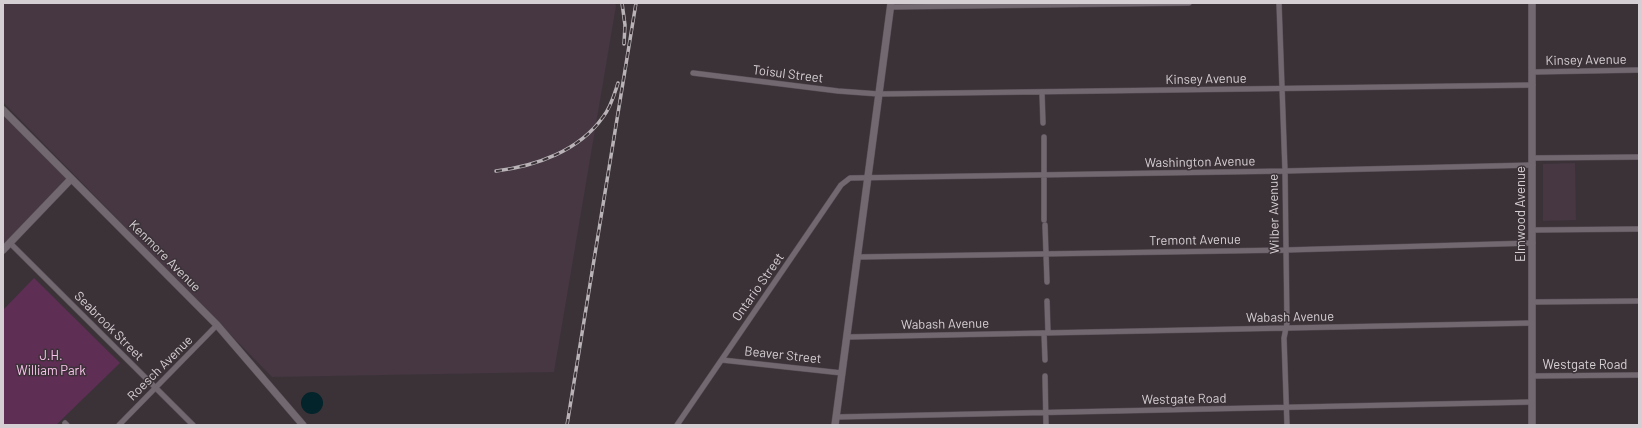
<!DOCTYPE html>
<style>
body{margin:0}
#map{position:relative;width:1642px;height:428px;overflow:hidden;background:#3b3238;font-family:Barlow,sans-serif}
canvas{display:block}
.frame{position:absolute;inset:0;border:4px solid #d5cfd3;pointer-events:none}
</style>
<div id="map">
<canvas width="1642" height="428"></canvas>
<div class="frame"></div>
</div>
<script>
const ctx = document.querySelector('canvas').getContext('2d');
ctx.lineJoin = 'round';
function fill(path, color) {
  ctx.fillStyle = color;
  ctx.fill(path, 'evenodd');
}
function strokePath(path, color, width, dash) {
  ctx.strokeStyle = color;
  ctx.lineWidth = width;
  ctx.lineCap = dash ? 'butt' : 'round';
  ctx.setLineDash(dash || []);
  ctx.stroke(path);
}
function write(font, color, halo, rows, align = 'center') {
  ctx.font = font + ' Barlow,sans-serif';
  ctx.lineWidth = 3;
  ctx.setLineDash([]);
  ctx.textBaseline = 'middle';
  ctx.strokeStyle = halo;
  ctx.fillStyle = color;
  for (const [text, x, y, turn = 0] of rows) {
    ctx.save();
    ctx.translate(x, y);
    ctx.rotate((+turn || 0) * Math.PI / 180);
    ctx.textAlign = isNaN(turn) ? turn : align;
    if (halo) ctx.strokeText(text, 0, 0);
    ctx.fillText(text, 0, 0);
    ctx.restore();
  }
}
fill(new Path2D(`
 M 3,3 L 615,3 L 616,6 L 554,372 L 272,377 L 3,102 Z
 M 3,115 L 71,179 L 3,248 Z
 M 1575,163 L 1576,220 L 1543,221 L 1543,164 Z`), '#463742');
fill(new Path2D(`
 M 34,278 L 120,363 L 56,425 L 3,425 L 3,310 Z`), '#5e2e54');
fill(new Path2D(`
 M301 403a11 11 0 1 1 22 0a11 11 0 1 1-22 0Z`), '#02242a');
const street = new Path2D(`
 M 1279,3 L 1285,171 L 1287,323 L 1284,338 L 1287,425
 M 891,7 L 1189,3
 M 1533,72 L 1639,70
 M 693,73 L 838,91 L 879,94 L 1533,85
 M 1042,93 L 1043,123
 M 1044,137 L 1044,220
 M 1533,158 L 1639,157
 M 1045,225 L 1047,282
 M 1533,230 L 1639,229
 M 10,243 L 193,425
 M 857,257 L 1286,250 L 1533,243
 M 1047,301 L 1048,333
 M 1532,302 L 1639,301
 M 1044,333 L 1045,360
 M 847,337 L 1532,323
 M 722,360 L 842,373
 M 1045,376 L 1046,425
 M 1532,376 L 1639,375
 M 836,417 L 1532,402
 M 65,423 L 67,425
 M 119,425 L 217,325
 M 677,425 L 841,185 L 850,178 L 1285,171 L 1533,165`);
const secondary = new Path2D(`
 M 3,110 L 217,325 L 303,425
 M 3,250 L 71,179
 M 835,425 L 891,3
 M 1532,425 L 1532,3`);
strokePath(street, '#585056', 6);
strokePath(secondary, '#585056', 8);
strokePath(street, '#726870', 5);
strokePath(secondary, '#726870', 7);
const rail = new Path2D(`
 M 622,3 L 625,25 L 624,44
 M 496,171 C 536,166 579,151 603,117 C 611,107 614,95 618,83
 M 567,425 L 636,3`);
strokePath(rail, '#b9b3b7', 3.5);
strokePath(rail, '#3b3238', 2, [6]);
write('13px', '#d5cfd3', '#3b3238', [
 ["Kinsey Avenue",1586,60,-1],
 ["Toisul Street",788,74,7],
 ["Kinsey Avenue",1206,79,-1],
 ["Washington Avenue",1200,162,-1],
 ["Wilber Avenue",1274,214,-91],
 ["Elmwood Avenue",1521,214,-90],
 ["Tremont Avenue",1195,240,-1],
 ["Kenmore Avenue",165,256,45],
 ["Ontario Street",758,287,-55],
 ["Wabash Avenue",1290,317,-1],
 ["Wabash Avenue",945,324,-1],
 ["Seabrook Street",109,326,45],
 ["Beaver Street",783,355,6],
 ["Westgate Road",1585,365],
 ["Roesch Avenue",160,368,-45],
 ["Westgate Road",1184,399,-1]
]);
write('13px', '#f8c3ea', '#3b3238', [
 ["J.H.",51,356],
 ["William Park",51,371]
]);
</script>
